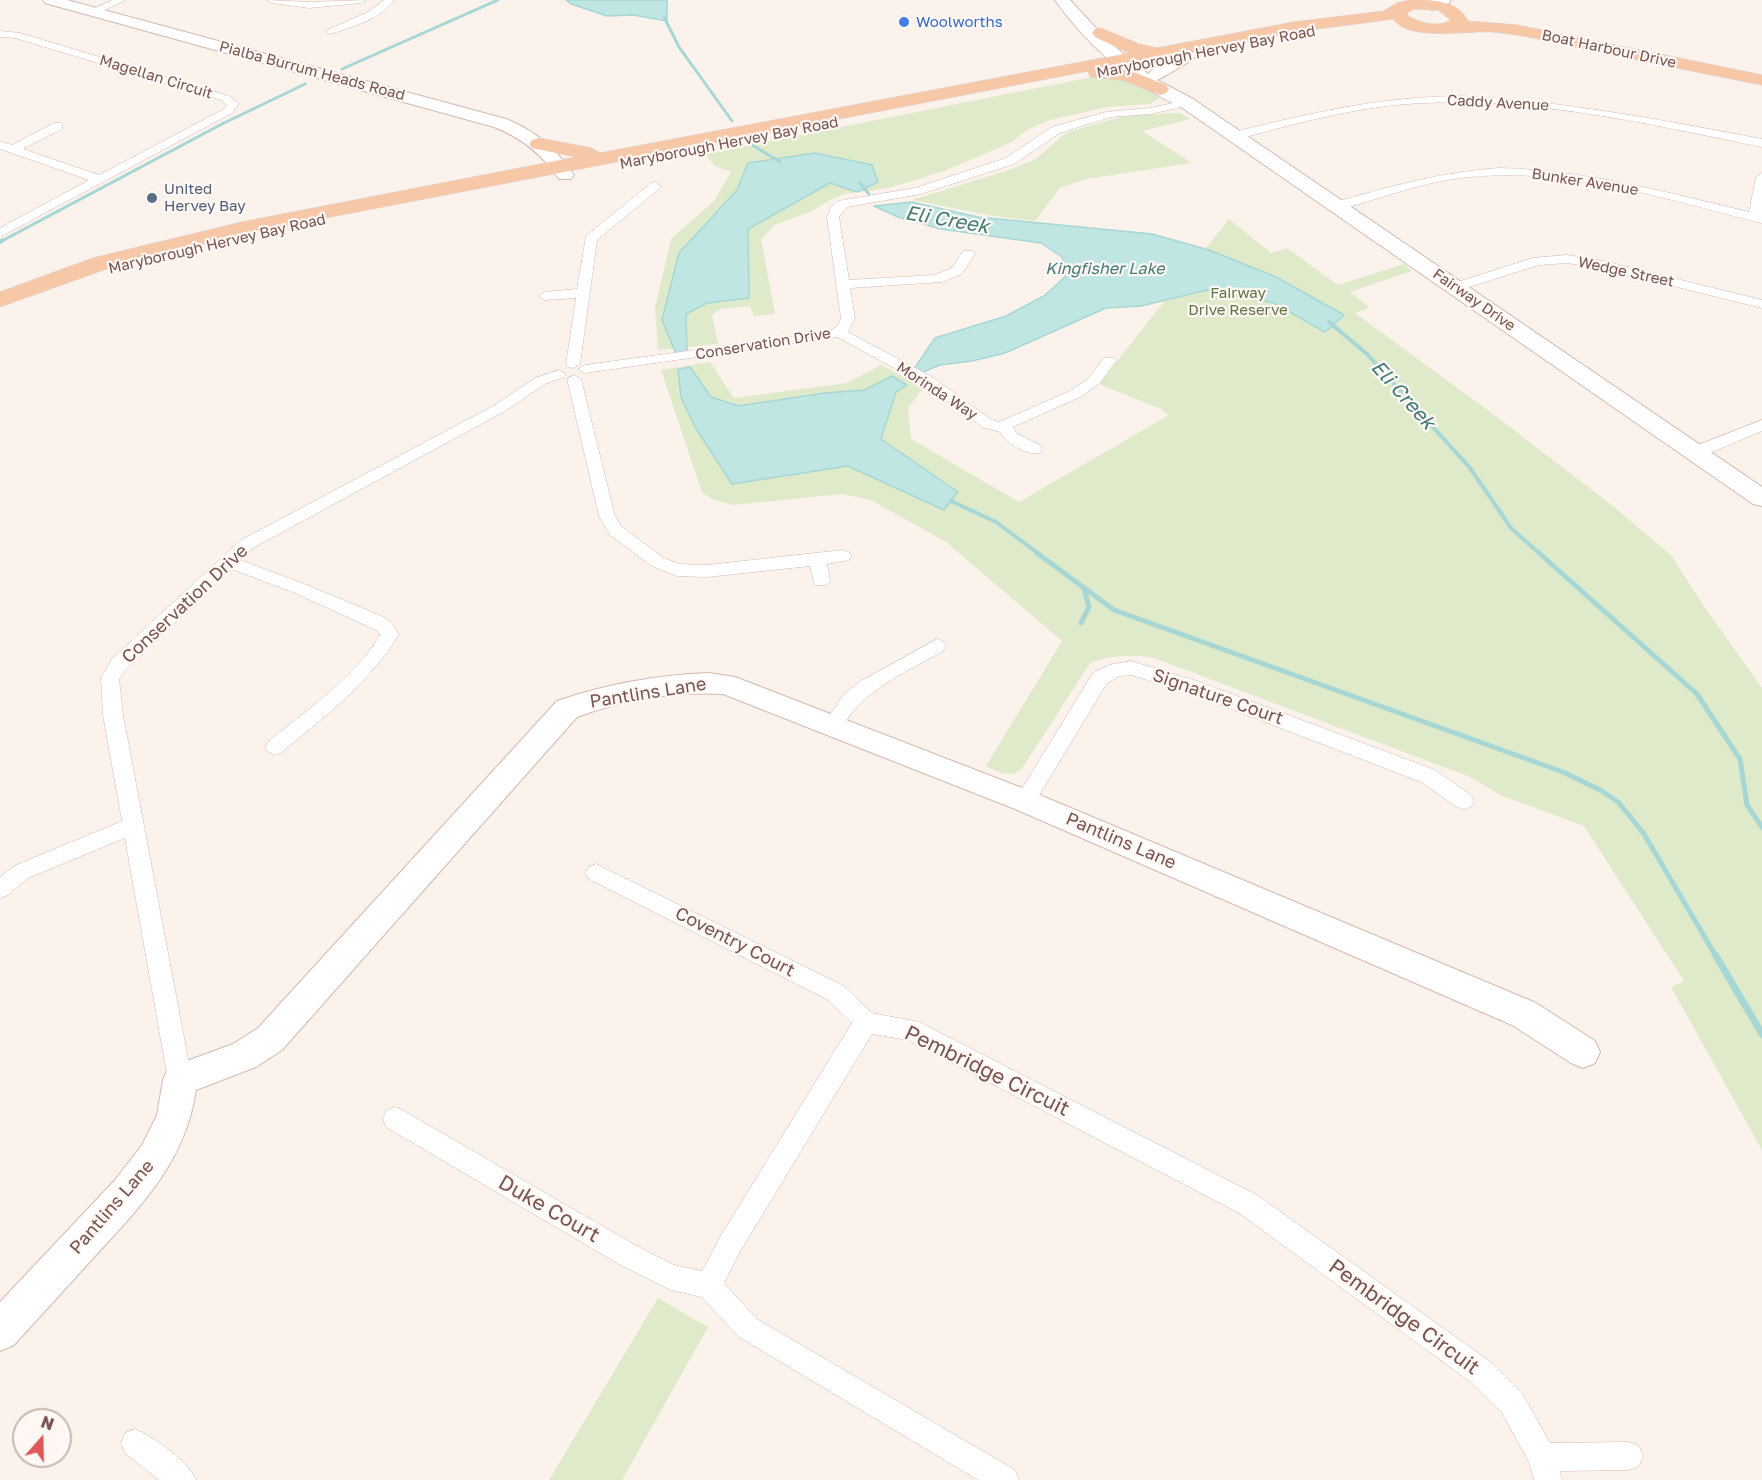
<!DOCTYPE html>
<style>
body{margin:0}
#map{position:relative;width:1762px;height:1480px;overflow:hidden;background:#fcf2ec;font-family:"Golos Text",sans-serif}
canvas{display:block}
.north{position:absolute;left:12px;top:1408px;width:60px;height:60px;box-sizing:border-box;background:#fef7f3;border:2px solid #c8b6b1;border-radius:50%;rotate:20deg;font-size:16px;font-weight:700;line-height:24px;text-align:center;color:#77544f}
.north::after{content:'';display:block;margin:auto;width:21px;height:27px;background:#df5758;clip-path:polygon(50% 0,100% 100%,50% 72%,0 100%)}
</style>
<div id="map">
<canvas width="1762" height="1480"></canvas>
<div class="north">N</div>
</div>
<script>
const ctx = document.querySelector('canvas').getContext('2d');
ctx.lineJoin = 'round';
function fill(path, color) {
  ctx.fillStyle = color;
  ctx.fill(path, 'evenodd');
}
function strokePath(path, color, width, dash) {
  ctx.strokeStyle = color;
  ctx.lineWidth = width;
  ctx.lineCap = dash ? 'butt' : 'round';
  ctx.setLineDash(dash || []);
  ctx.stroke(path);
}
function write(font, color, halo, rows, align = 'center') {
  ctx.font = font + ' "Golos Text",sans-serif';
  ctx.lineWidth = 4.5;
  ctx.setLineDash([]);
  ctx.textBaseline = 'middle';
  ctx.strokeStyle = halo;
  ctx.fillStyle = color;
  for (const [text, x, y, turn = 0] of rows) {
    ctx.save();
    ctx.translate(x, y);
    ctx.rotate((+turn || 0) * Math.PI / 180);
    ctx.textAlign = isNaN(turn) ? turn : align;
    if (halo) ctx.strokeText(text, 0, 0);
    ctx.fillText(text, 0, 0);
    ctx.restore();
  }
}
fill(new Path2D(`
 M 1113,76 L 1152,88 L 1159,98 L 1150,104 L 1107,107 L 1050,120 L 1029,129 L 1010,143 L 944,171 L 889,188 L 844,194 L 830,200 L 812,211 L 775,225 L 761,239 L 775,314 L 754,316 L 750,306 L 720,309 L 712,315 L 718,344 L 658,350 L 655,308 L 671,239 L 714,201 L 731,172 L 715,166 L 705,154 L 1093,77 Z
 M 1172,113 L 1180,113 L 1191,119 L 1142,131 L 1192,163 L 1086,179 L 1060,188 L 1035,221 L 987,215 L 912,200 L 1009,170 L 1036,159 L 1062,136 L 1071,131 L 1125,116 Z
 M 1229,219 L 1271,253 L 1287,248 L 1338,285 L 1404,264 L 1412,271 L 1350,292 L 1370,308 L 1355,313 L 1501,420 L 1614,507 L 1671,555 L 1703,605 L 1762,688 L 1762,1150 L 1671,987 L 1684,981 L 1584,826 L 1500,795 L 1470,777 L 1154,658 C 1131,654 1112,655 1090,663 L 1021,770 C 1009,778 998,772 986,766 L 1062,641 L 946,542 L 871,500 L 842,494 L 733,505 L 712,499 L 702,492 L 661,370 L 710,362 L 734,398 L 847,383 L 881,365 L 924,387 L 908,408 L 911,439 L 1019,502 L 1169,415 L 1161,409 L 1099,384 Z
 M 658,1298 L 708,1327 L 622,1480 L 549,1480 Z`), '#deeaca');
const water = new Path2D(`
 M 566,0 L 667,0 L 667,21 L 633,15 L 607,16 L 571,4 Z
 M 815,153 L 872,165 L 878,182 L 857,192 L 830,183 L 748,229 L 749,298 L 707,303 L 686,314 L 687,352 L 676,354 L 662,320 L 679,253 L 737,190 L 748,163 Z
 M 912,202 L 978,217 L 1152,234 L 1209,250 L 1276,277 L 1344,315 L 1325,332 L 1274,303 L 1207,290 L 1141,306 L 1106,308 L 1005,353 L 972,361 L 940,365 L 918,374 L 912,372 L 935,338 L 1006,316 L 1044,296 L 1066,276 L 1062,257 L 1041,243 L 941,229 L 898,217 L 874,206 Z
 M 690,367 L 711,397 L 738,406 L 825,393 L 865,390 L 892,376 L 907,385 L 896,392 L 881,439 L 958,492 L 944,510 L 848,466 L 732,484 L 695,427 L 681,397 L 678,370 Z`);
fill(water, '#c0e6e3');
strokePath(water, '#a7d7d4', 1.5);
strokePath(new Path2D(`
 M 664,17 L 679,47 L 732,121
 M 342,69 L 498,0
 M 749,143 L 780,162
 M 860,183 L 869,194
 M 0,242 L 222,124 L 305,84`), '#a7d7d4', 3);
strokePath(new Path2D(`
 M 0,242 L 3,240
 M 1329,322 L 1367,354 L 1470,468 L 1511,528 L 1540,554
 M 951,501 L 996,522 L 1039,554`), '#a7d7d4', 4);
strokePath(new Path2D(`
 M 1037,553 L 1114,610 L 1563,772 L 1602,791 L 1618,802 L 1628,814 L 1644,834 L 1717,958
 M 1539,553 L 1697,694 L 1740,759 L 1747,805 L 1762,827
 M 1081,623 L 1089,607 L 1084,589`), '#a7d7d4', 5);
strokePath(new Path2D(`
 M 1716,956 L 1762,1034`), '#a7d7d4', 7);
const street = new Path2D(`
 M 112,0 L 126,0 L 96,14 L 87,12 Z
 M 267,0 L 309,2 L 366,0 L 361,3 L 309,8 L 272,3 Z
 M 384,0 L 394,0 C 381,19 355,26 334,33 L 330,34 L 325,31 L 368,12 Z
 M 0,31 L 20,33 L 229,96 L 239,104 L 232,113 L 0,237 L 0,228 L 89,180 L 0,149 L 0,141 L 12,145 L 54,123 L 62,123 L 62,129 L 23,149 L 99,175 L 224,109 L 227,105 L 221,100 L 15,38 L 0,37 Z
 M 1461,96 C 1563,101 1662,120 1762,139 L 1762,147 C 1643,123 1518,93 1395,105 C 1340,111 1287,126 1234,140 L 1228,136 L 1230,133 C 1311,113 1377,97 1461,96 Z
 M 1187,100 L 1191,101 L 1191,105 L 1150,114 L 1111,117 L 1060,133 L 1014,164 L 921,194 L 847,207 L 839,217 L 849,280 L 935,275 L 952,268 L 963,251 L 973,251 L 975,254 L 962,274 L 942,282 L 850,288 L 855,318 L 848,332 L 932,377 L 992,420 L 999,422 L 1070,391 L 1089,378 L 1104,358 L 1114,358 L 1116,361 L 1099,384 L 1080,397 L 1013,427 L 1016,433 L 1040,445 L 1042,449 L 1040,453 C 1027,456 1006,443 1000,432 L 982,427 L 922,383 L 837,337 L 585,373 L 578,369 L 585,365 L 820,333 C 830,331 838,329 841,318 L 827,217 L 831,207 L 838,201 L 915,188 L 1006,158 L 1052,127 L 1106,112 L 1150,108 Z
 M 1499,168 C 1585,170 1665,192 1749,212 L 1756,177 L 1762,173 L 1762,223 C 1664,199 1563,165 1461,178 C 1418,183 1378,200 1337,210 L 1331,206 L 1332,203 C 1388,187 1441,172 1499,168 Z
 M 655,182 L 661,186 L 659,189 L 597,240 L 580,364 L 573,368 L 568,367 L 566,364 L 576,298 L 545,300 L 538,296 L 545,292 L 577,289 L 586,236 L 651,183 Z
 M 1567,255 L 1604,261 L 1762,300 L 1762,308 L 1604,269 L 1567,263 L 1539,265 L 1456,291 L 1449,287 L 1451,284 L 1533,258 Z
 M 559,370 L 566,374 L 564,377 L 545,384 L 505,411 L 253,548 L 240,560 L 307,585 L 379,615 L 390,621 L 399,634 C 371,682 324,717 282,752 L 275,755 L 268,752 L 265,747 L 268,742 C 306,710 355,678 380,635 L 378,631 L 295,593 L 231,569 L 126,669 L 119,679 L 123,715 L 192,1080 L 188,1088 L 180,1091 L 172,1088 L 168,1080 L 125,838 L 28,878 L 8,895 L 0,898 L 0,877 L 14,866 L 122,821 L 103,715 L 101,678 L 112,659 L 241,540 L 495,405 L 535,378 Z
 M 574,375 L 581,379 L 615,516 L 622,527 L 664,558 L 679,564 L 707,565 L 843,550 L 849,552 L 852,556 L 849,560 L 827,564 L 830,581 L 827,585 L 815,585 L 810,566 L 707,577 L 677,576 L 652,566 L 610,535 L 599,516 L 567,379 Z
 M 1762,420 L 1762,431 L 1700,457 L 1694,458 L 1686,453 L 1688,449 Z
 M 937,639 L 943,641 L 946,646 L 943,651 C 909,671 868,687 846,721 C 840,730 837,736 825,732 L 822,727 L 843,695 L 861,681 Z
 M 1131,661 L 1197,681 L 1435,770 L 1471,795 L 1474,801 L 1471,807 L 1464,809 L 1457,807 L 1421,782 L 1184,691 L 1131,675 L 1120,676 L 1107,683 L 1032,807 L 1025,809 L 1018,807 L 1015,801 L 1018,795 L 1093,673 L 1109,665 Z
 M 596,864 L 844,986 L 872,1013 L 919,1022 L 1257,1195 L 1492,1363 L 1522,1393 L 1550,1443 L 1629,1442 L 1639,1446 L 1643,1456 L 1639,1466 L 1629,1470 L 1560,1471 L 1562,1480 L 1534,1480 L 1529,1462 L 1502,1413 L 1472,1383 L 1239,1213 L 908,1040 L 872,1034 L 741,1250 L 724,1283 L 757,1319 L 1015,1470 L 1019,1480 L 978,1480 L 739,1337 L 702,1297 L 671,1290 L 617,1263 L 386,1127 L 383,1119 L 386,1111 L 395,1107 L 404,1111 L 635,1245 L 674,1265 L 702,1271 L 723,1232 L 852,1023 L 828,1000 L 589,879 L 585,873 L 589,867 Z
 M 135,1429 C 153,1436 189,1462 196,1480 L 159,1480 L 125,1453 L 121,1443 L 125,1433 Z`);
const secondary = new Path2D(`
 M 43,0 L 67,0 L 506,119 C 536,131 556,149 574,175 L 571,179 L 559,179 C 542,154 522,138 494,127 L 45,3 Z
 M 1055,0 L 1070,0 L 1108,41 L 1148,74 C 1159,64 1179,49 1195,53 L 1197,56 C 1195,58 1161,79 1157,80 L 1193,99 L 1762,487 L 1762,506 L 1753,504 L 1181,107 C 1132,85 1086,44 1055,0 Z
 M 1431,0 L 1451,0 L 1449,3 L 1432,10 L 1424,5 Z
 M 709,673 L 735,677 L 1035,793 L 1536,1003 L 1595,1041 L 1600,1052 L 1595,1063 L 1583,1068 L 1571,1063 L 1512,1025 L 1015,809 L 723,694 C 675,691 622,700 577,717 L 282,1050 L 256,1067 L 196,1090 C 185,1162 142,1205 95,1256 C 68,1286 41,1315 14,1345 L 0,1351 L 0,1302 L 115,1180 L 142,1145 L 157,1115 L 163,1080 L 168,1068 L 233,1044 L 258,1028 L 557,701 C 606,684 657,675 709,673 Z`);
const primary = new Path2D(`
 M 1411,0 C 1433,0 1457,0 1468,21 L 1517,25 L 1762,75 L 1762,85 C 1705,74 1649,62 1592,51 C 1560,44 1527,35 1494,32 C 1467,30 1410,42 1393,19 L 1294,32 L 1105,68 L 1131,71 L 1166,85 L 1169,89 L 1166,93 L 1160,95 L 1122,80 L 1090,77 L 1088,71 L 242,234 L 109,268 L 0,307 L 0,292 L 93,258 L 242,222 L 576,157 L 532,148 L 529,144 L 532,140 L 539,138 L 591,148 L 600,153 L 1129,53 L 1095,37 L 1092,33 L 1095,29 L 1101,28 L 1139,44 L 1157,48 L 1294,22 L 1384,11 L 1397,3 ZM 1415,9 L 1438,10 L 1451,20 C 1437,28 1421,23 1408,16 L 1407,13 Z`);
strokePath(street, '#d1bab4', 1);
strokePath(secondary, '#d4b9b1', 2);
strokePath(primary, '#d9cfce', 1);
fill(street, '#fff');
fill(secondary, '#fff');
fill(primary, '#f7c8a8');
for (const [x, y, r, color] of [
 [904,22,6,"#3f7fe0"],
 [152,198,6,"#5c6f8a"]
]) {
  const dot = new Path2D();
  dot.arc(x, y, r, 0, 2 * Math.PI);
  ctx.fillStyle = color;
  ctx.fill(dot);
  strokePath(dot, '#fef7f3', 2);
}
write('15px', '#366cbe', '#fef7f3', [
 ["Woolworths",916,22]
], 'left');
write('15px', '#77544f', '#fef7f3', [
 ["Boat Harbour Drive",1609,49,12],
 ["Maryborough Hervey Bay Road",1206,52,-11],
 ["Pialba Burrum Heads Road",312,71,15],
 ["Magellan Circuit",156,77,17],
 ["Caddy Avenue",1498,103,3],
 ["Maryborough Hervey Bay Road",729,143,-11],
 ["Bunker Avenue",1585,182,9],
 ["Maryborough Hervey Bay Road",217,244,-13],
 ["Wedge Street",1626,272,12],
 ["Fairway Drive",1474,300,35],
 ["Conservation Drive",763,344,-9],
 ["Morinda Way",937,391,33]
]);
write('15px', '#4e5e75', '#fef7f3', [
 ["United",164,189],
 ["Hervey Bay",164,206]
], 'left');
write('15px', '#5e7644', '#fef7f3', [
 ["Fairway",1238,293],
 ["Drive Reserve",1238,310]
]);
write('italic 16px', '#427b77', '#fef7f3', [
 ["Kingfisher Lake",1105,269]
]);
write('18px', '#77544f', '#fef7f3', [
 ["Conservation Drive",185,604,-43],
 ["Pantlins Lane",648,693,-9],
 ["Signature Court",1218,697,19],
 ["Pantlins Lane",1121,841,23],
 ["Coventry Court",735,942,27],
 ["Pantlins Lane",112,1207,-49]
]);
write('italic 20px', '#427b77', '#fef7f3', [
 ["Eli Creek",947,220,10],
 ["Eli Creek",1403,395,48]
]);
write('21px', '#77544f', '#fef7f3', [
 ["Pembridge Circuit",987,1071,26],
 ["Duke Court",549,1209,30],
 ["Pembridge Circuit",1404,1317,36]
]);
</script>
